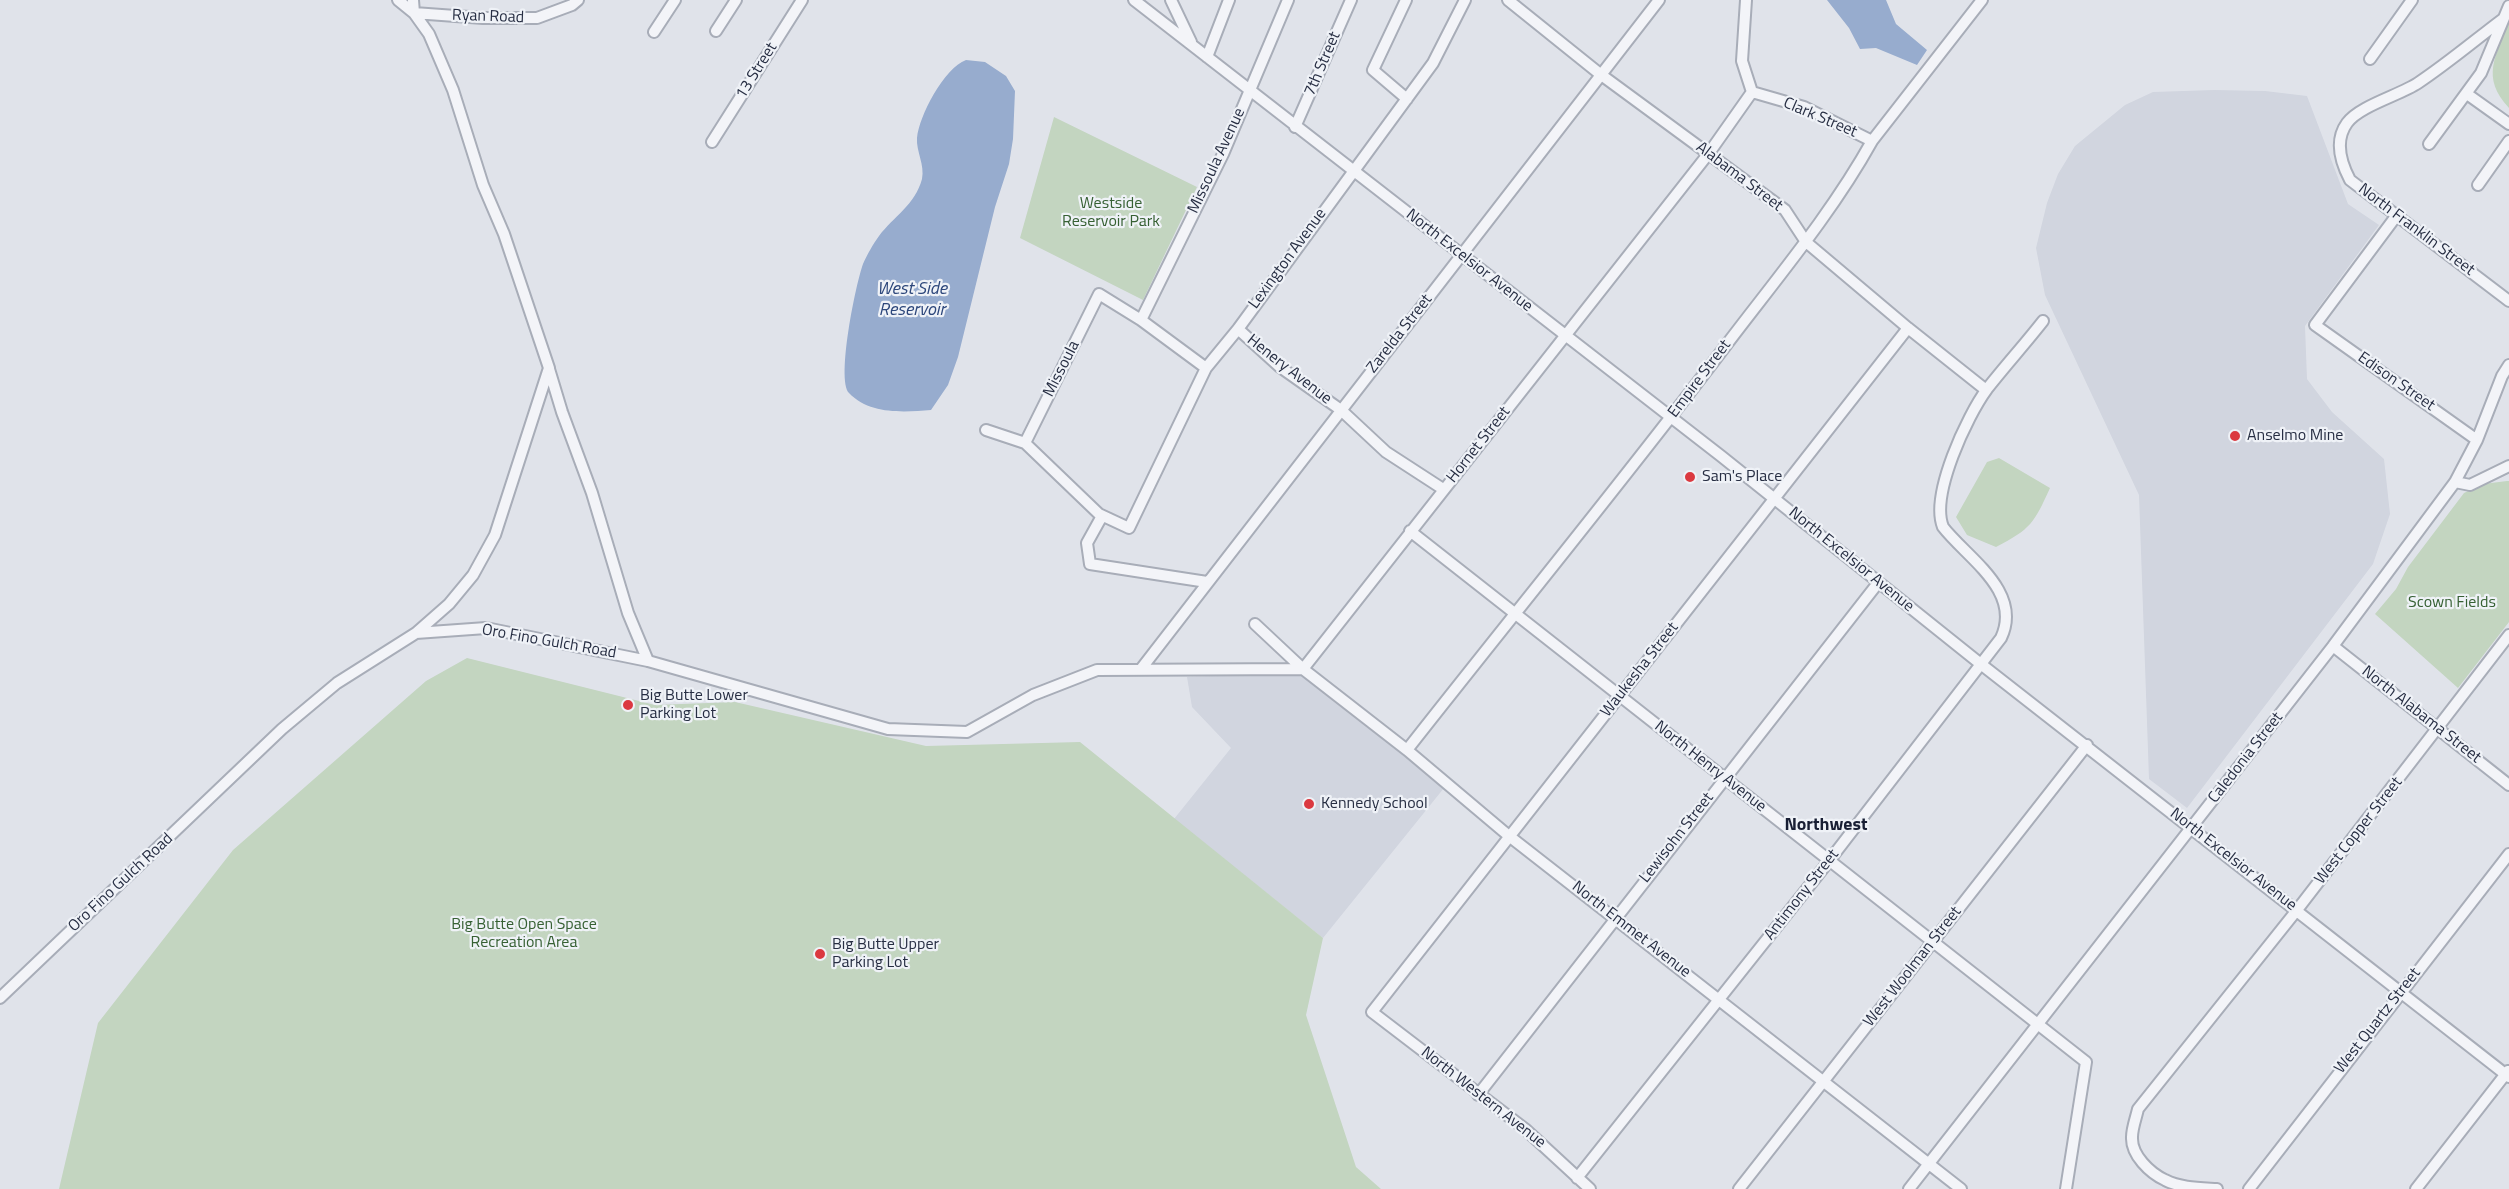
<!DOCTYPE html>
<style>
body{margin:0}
canvas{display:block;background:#e0e3ea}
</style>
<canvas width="2509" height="1189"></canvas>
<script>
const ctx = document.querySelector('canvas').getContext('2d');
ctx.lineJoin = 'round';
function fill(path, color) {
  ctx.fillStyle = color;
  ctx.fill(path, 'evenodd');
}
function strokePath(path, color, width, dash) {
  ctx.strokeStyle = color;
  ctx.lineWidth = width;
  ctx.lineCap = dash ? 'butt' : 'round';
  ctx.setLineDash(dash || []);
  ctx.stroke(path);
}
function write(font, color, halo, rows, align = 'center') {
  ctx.font = font + ' "Titillium Web",sans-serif';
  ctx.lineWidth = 4.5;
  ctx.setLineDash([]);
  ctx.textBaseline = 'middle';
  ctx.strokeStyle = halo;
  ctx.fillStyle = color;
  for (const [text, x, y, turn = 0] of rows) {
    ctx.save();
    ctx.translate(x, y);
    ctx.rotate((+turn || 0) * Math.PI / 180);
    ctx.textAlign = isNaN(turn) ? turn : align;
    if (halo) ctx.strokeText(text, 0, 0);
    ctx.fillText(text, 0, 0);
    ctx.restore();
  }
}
fill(new Path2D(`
 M 2214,90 L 2265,91 L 2307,96 L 2348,204 L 2379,225 L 2305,326 L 2307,379 L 2332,412 L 2384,459 L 2390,514 L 2373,564 L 2187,808 L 2149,779 L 2139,495 L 2045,295 L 2036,248 L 2047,203 L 2058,174 L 2075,146 L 2125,105 L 2153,92 Z
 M 1282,673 L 1304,676 L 1444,788 L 1323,938 L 1174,819 L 1231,748 L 1192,707 L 1187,677 Z`), '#d1d5df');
fill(new Path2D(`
 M 2509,22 L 2509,108 C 2480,77 2496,56 2509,22 Z
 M 1054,117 L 1197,187 L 1143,300 L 1020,238 Z
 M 1999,458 L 2050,488 C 2034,523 2031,529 1996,547 L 1967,535 L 1956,517 L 1987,462 Z
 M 2507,481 L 2509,481 L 2509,622 L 2458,688 L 2375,614 L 2396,589 L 2408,567 L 2464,493 L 2483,484 Z
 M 467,658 L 655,705 L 735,702 L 926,746 L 1080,742 L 1323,938 L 1306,1015 L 1356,1167 L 1381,1189 L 59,1189 L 98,1023 L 233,850 L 426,681 Z`), '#c3d5c0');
fill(new Path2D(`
 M 1827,0 L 1886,0 L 1896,24 L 1927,50 L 1917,65 L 1876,48 L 1860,49 L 1849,28 Z
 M 966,60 L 985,62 L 1006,76 L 1015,91 L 1013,139 L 1009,164 L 995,207 L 958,357 L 948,385 L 931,410 C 904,412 870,415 849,393 C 836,379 856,283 863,264 C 867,255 873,244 879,236 C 894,216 915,205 922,179 C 925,165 916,151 917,138 C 919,116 944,68 966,60 Z`), '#97acce');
const minor = new Path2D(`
 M 398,0 L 414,13 L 483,18 L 537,18 L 572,5 L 578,0
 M 413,0 L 414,13 L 429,34 L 453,90 L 483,185 L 504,234 L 549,368 L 495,535 L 473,575 L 449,604 L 416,633
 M 1134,0 L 1721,456 L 1982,665 L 2509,1077
 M 1171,0 L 1191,42
 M 1406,0 L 1373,70 L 1407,99
 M 1508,0 L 1600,74 L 1785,210 L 1806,242 L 1908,328 L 1986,390
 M 1746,0 L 1742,61 L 1752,92 L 1804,107 L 1872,141
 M 2503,19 C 2475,40 2448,63 2418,83 C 2400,95 2359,106 2347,123 C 2334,141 2341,163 2350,180 L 2509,301
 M 716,31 L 736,0
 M 654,32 L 675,0
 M 1207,57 L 1229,0
 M 2370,59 L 2412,0
 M 2467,94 L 2509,124
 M 1295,127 L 1351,0
 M 712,142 L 802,0
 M 2429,144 L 2481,73 L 2509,6
 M 2478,185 L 2509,141
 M 2397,215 L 2315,325 L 2477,440
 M 1141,320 L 1223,154 L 1288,0
 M 1238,329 L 1280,367 L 1341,410 L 1386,452 L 1443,489
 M 549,369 L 562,412 L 592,493 L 628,613 L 648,661
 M 986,430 L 1025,443 L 1099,514 L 1129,528 L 1206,368 L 1238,329 L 1433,63 L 1465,0
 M 1025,443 L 1099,294 L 1141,320 L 1206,368
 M 2455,482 L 2470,485 L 2509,466
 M 1102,516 L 1087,543 L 1090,564 L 1207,582
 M 1410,531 L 2086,1062 L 2066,1189
 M 1255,624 L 1303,669 L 1407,750 L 1509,836 L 1961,1189
 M 2333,646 L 2509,785
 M 1141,669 L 1659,0
 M 1407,750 C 1513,615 1623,481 1727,344 C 1777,278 1832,213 1872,141 L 1982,0
 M 0,998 L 282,729 L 337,683 L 416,633 L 486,628 L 648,661 L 888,729 L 967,732 L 1033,695 L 1097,670 L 1303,669 L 1709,153 L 1752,92
 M 1478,1095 L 1878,583
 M 1577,1178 L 1829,861 L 2001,638 C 2023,591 1967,558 1943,527 C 1930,495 1967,416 1987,389 C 2005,366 2025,344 2043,321
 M 1590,1189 L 1525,1129 L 1372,1012 L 1908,328
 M 1739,1189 L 2087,745
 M 1909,1189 L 2333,646 L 2455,482 L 2477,440 L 2502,376 L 2509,365
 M 2217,1189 C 2200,1188 2180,1188 2165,1180 C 2150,1173 2131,1155 2132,1137 C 2132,1128 2136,1118 2138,1109 L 2297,910 L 2509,635
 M 2249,1189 L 2509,854
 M 2416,1189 L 2508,1071`);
strokePath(minor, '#a8adb8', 14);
strokePath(minor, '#f3f4f8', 10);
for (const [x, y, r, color] of [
 [2235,436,6,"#db3940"],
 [1690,477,6,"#db3940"],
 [628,705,6,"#db3940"],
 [1309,804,6,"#db3940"],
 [820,954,6,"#db3940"]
]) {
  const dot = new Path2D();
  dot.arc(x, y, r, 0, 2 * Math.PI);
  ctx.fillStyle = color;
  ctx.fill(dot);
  strokePath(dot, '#eff2f7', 2);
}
write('16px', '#272e43', '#eff2f7', [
 ["Ryan Road",488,17,2],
 ["7th Street",1323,64,-67],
 ["13 Street",757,71,-58],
 ["Clark Street",1820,118,23],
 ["Missoula Avenue",1217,161,-65],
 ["Alabama Street",1739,177,37],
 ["North Franklin Street",2416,230,37],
 ["Lexington Avenue",1288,259,-54],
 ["North Excelsior Avenue",1469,261,38],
 ["Zarelda Street",1400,334,-52],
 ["Missoula",1062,369,-63],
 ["Henery Avenue",1289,370,38],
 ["Empire Street",1700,379,-53],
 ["Edison Street",2396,382,35],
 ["Hornet Street",1479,445,-52],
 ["North Excelsior Avenue",1851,560,39],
 ["Oro Fino Gulch Road",549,642,10],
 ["Waukesha Street",1640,670,-52],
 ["North Alabama Street",2421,715,38],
 ["Caledonia Street",2246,758,-52],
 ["North Henry Avenue",1710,767,38],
 ["West Copper Street",2359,831,-52],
 ["Lewisohn Street",1677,838,-52],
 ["North Excelsior Avenue",2233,860,38],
 ["Oro Fino Gulch Road",121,883,-43],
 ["Antimony Street",1802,895,-52],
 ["North Emmet Avenue",1631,930,38],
 ["West Woolman Street",1913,967,-52],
 ["West Quartz Street",2378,1021,-52],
 ["North Western Avenue",1483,1098,38]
]);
write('16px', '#366033', '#eff2f7', [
 ["Westside",1111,204],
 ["Reservoir Park",1111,222],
 ["Scown Fields",2452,603],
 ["Big Butte Open Space",524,925],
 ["Recreation Area",524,943]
]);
write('16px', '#272e43', '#eff2f7', [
 ["Anselmo Mine",2247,436],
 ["Sam's Place",1702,477],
 ["Big Butte Lower",640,696],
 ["Parking Lot",640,714],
 ["Kennedy School",1321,804],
 ["Big Butte Upper",832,945],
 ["Parking Lot",832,963]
], 'left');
write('italic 18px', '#2d477b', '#eff2f7', [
 ["West Side",912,290],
 ["Reservoir",912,311]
]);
write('bold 18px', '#191f34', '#eff2f7', [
 ["Northwest",1826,826]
]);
</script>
